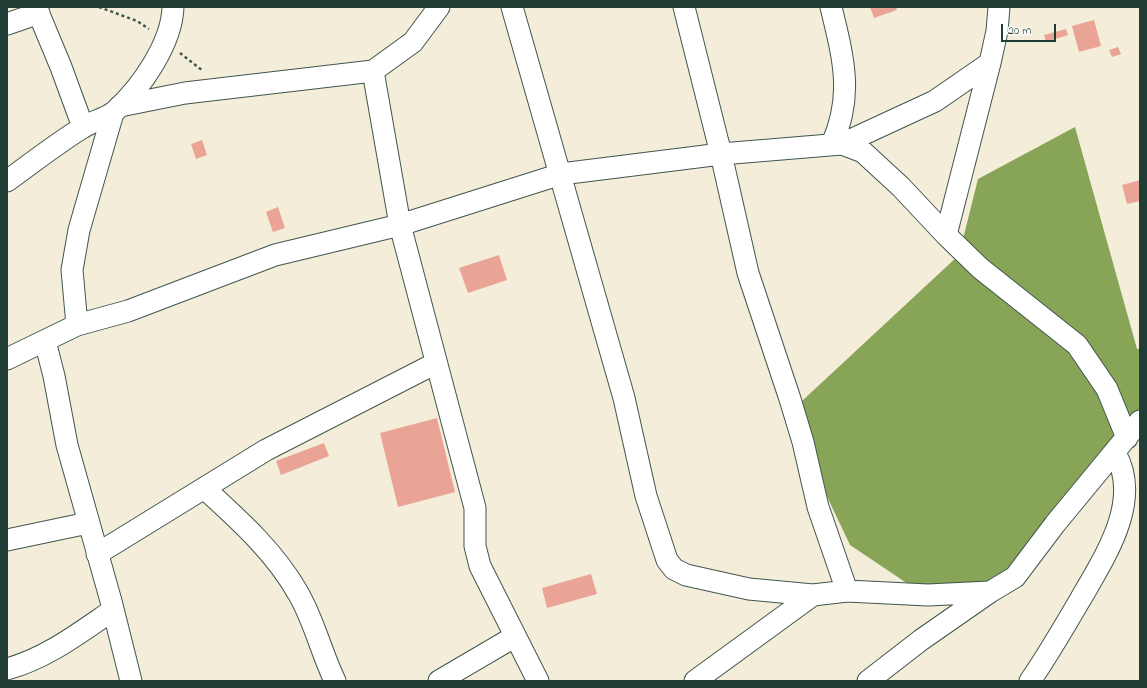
<!DOCTYPE html>
<style>
body{margin:0}
#map{position:relative;width:1147px;height:688px;overflow:hidden;background:#f4edd9;font-family:"Indie Flower",sans-serif}
canvas{display:block}
.frame{position:absolute;inset:0;border:8px solid #1f3d34;pointer-events:none}
.scale{position:absolute;left:1001px;top:24px;width:55px;height:18px;box-sizing:border-box;border:2px solid #1f3d34;border-top:0;padding-left:5px;font-size:12px;line-height:14px;white-space:nowrap;color:#1f3d34;-webkit-text-stroke:3px #fdfcf7;paint-order:stroke}
</style>
<div id="map">
<canvas width="1147" height="688"></canvas>
<div class="frame"></div>
<div class="scale">20 m</div>
</div>
<script>
const ctx = document.querySelector('canvas').getContext('2d');
ctx.lineJoin = 'round';
function fill(path, color) {
  ctx.fillStyle = color;
  ctx.fill(path, 'evenodd');
}
function strokePath(path, color, width, dash) {
  ctx.strokeStyle = color;
  ctx.lineWidth = width;
  ctx.lineCap = dash ? 'butt' : 'round';
  ctx.setLineDash(dash || []);
  ctx.stroke(path);
}
fill(new Path2D(`
 M 1075,127 L 1137,349 L 1140,349 L 1140,427 L 1028,560 L 969,592 L 920,592 L 850,545 L 788,414 L 959,255 L 978,179 Z`), '#88a456');
fill(new Path2D(`
 M 870,7 L 896,7 L 897,10 L 874,18 Z
 M 1094,20 L 1101,46 L 1079,52 L 1072,26 Z
 M 1066,29 L 1068,35 L 1046,42 L 1044,35 Z
 M 1118,47 L 1121,54 L 1112,57 L 1109,50 Z
 M 202,140 L 207,155 L 196,159 L 191,144 Z
 M 1140,180 L 1140,201 L 1127,204 L 1122,185 Z
 M 278,207 L 285,228 L 273,232 L 266,212 Z
 M 499,255 L 507,280 L 468,293 L 459,268 Z
 M 437,418 L 455,492 L 398,507 L 380,433 Z
 M 324,443 L 329,456 L 281,475 L 276,461 Z
 M 591,574 L 597,594 L 547,608 L 542,588 Z`), '#eaa496');
const street = new Path2D(`
 M 36,7 L 61,67 L 83,127
 M 512,7 L 624,398 L 646,496 L 667,560 L 674,569 L 686,575 L 749,589 L 813,595
 M 684,7 L 721,154 L 748,273 L 790,399 L 803,442 L 818,507 L 847,591
 M 831,7 C 843,57 854,95 832,144
 M 7,24 L 39,13
 M 373,71 L 400,225 L 475,508 L 475,546 L 480,566 L 538,681
 M 120,106 L 185,93 L 373,71 L 413,42 L 439,7
 M 842,144 L 863,152 L 901,187 L 946,235 L 980,268 L 1077,345 L 1107,389 L 1127,438
 M 7,181 C 32,163 56,144 82,128 C 92,121 106,119 115,111 C 141,88 172,43 173,7
 M 946,235 L 990,63 L 997,31 L 999,7
 M 77,325 L 72,270 L 79,230 L 113,113
 M 45,341 L 54,376 L 67,445 L 111,601 L 131,681
 M 7,359 L 77,325 L 128,311 L 275,255 L 400,225 L 561,174 L 721,154 L 842,144 L 935,101 L 990,63
 M 204,488 C 239,520 275,552 298,593 C 314,620 321,652 335,681
 M 7,540 L 88,523
 M 97,554 L 266,450 L 436,363
 M 7,669 C 47,658 79,633 113,610
 M 439,681 L 514,637
 M 695,681 L 813,595 L 847,591 L 928,595 L 990,592
 M 868,681 L 921,640 L 990,592 L 1015,577 L 1055,524 L 1140,421
 M 1030,681 C 1048,655 1064,627 1080,600 C 1104,558 1143,501 1115,453`);
strokePath(street, '#3f574d', 23);
strokePath(new Path2D(`
 M 99,7 L 137,21 L 149,29
 M 180,53 L 203,71`), '#3f574d', 2.5, [3, 3]);
strokePath(street, '#fff', 21);
</script>
